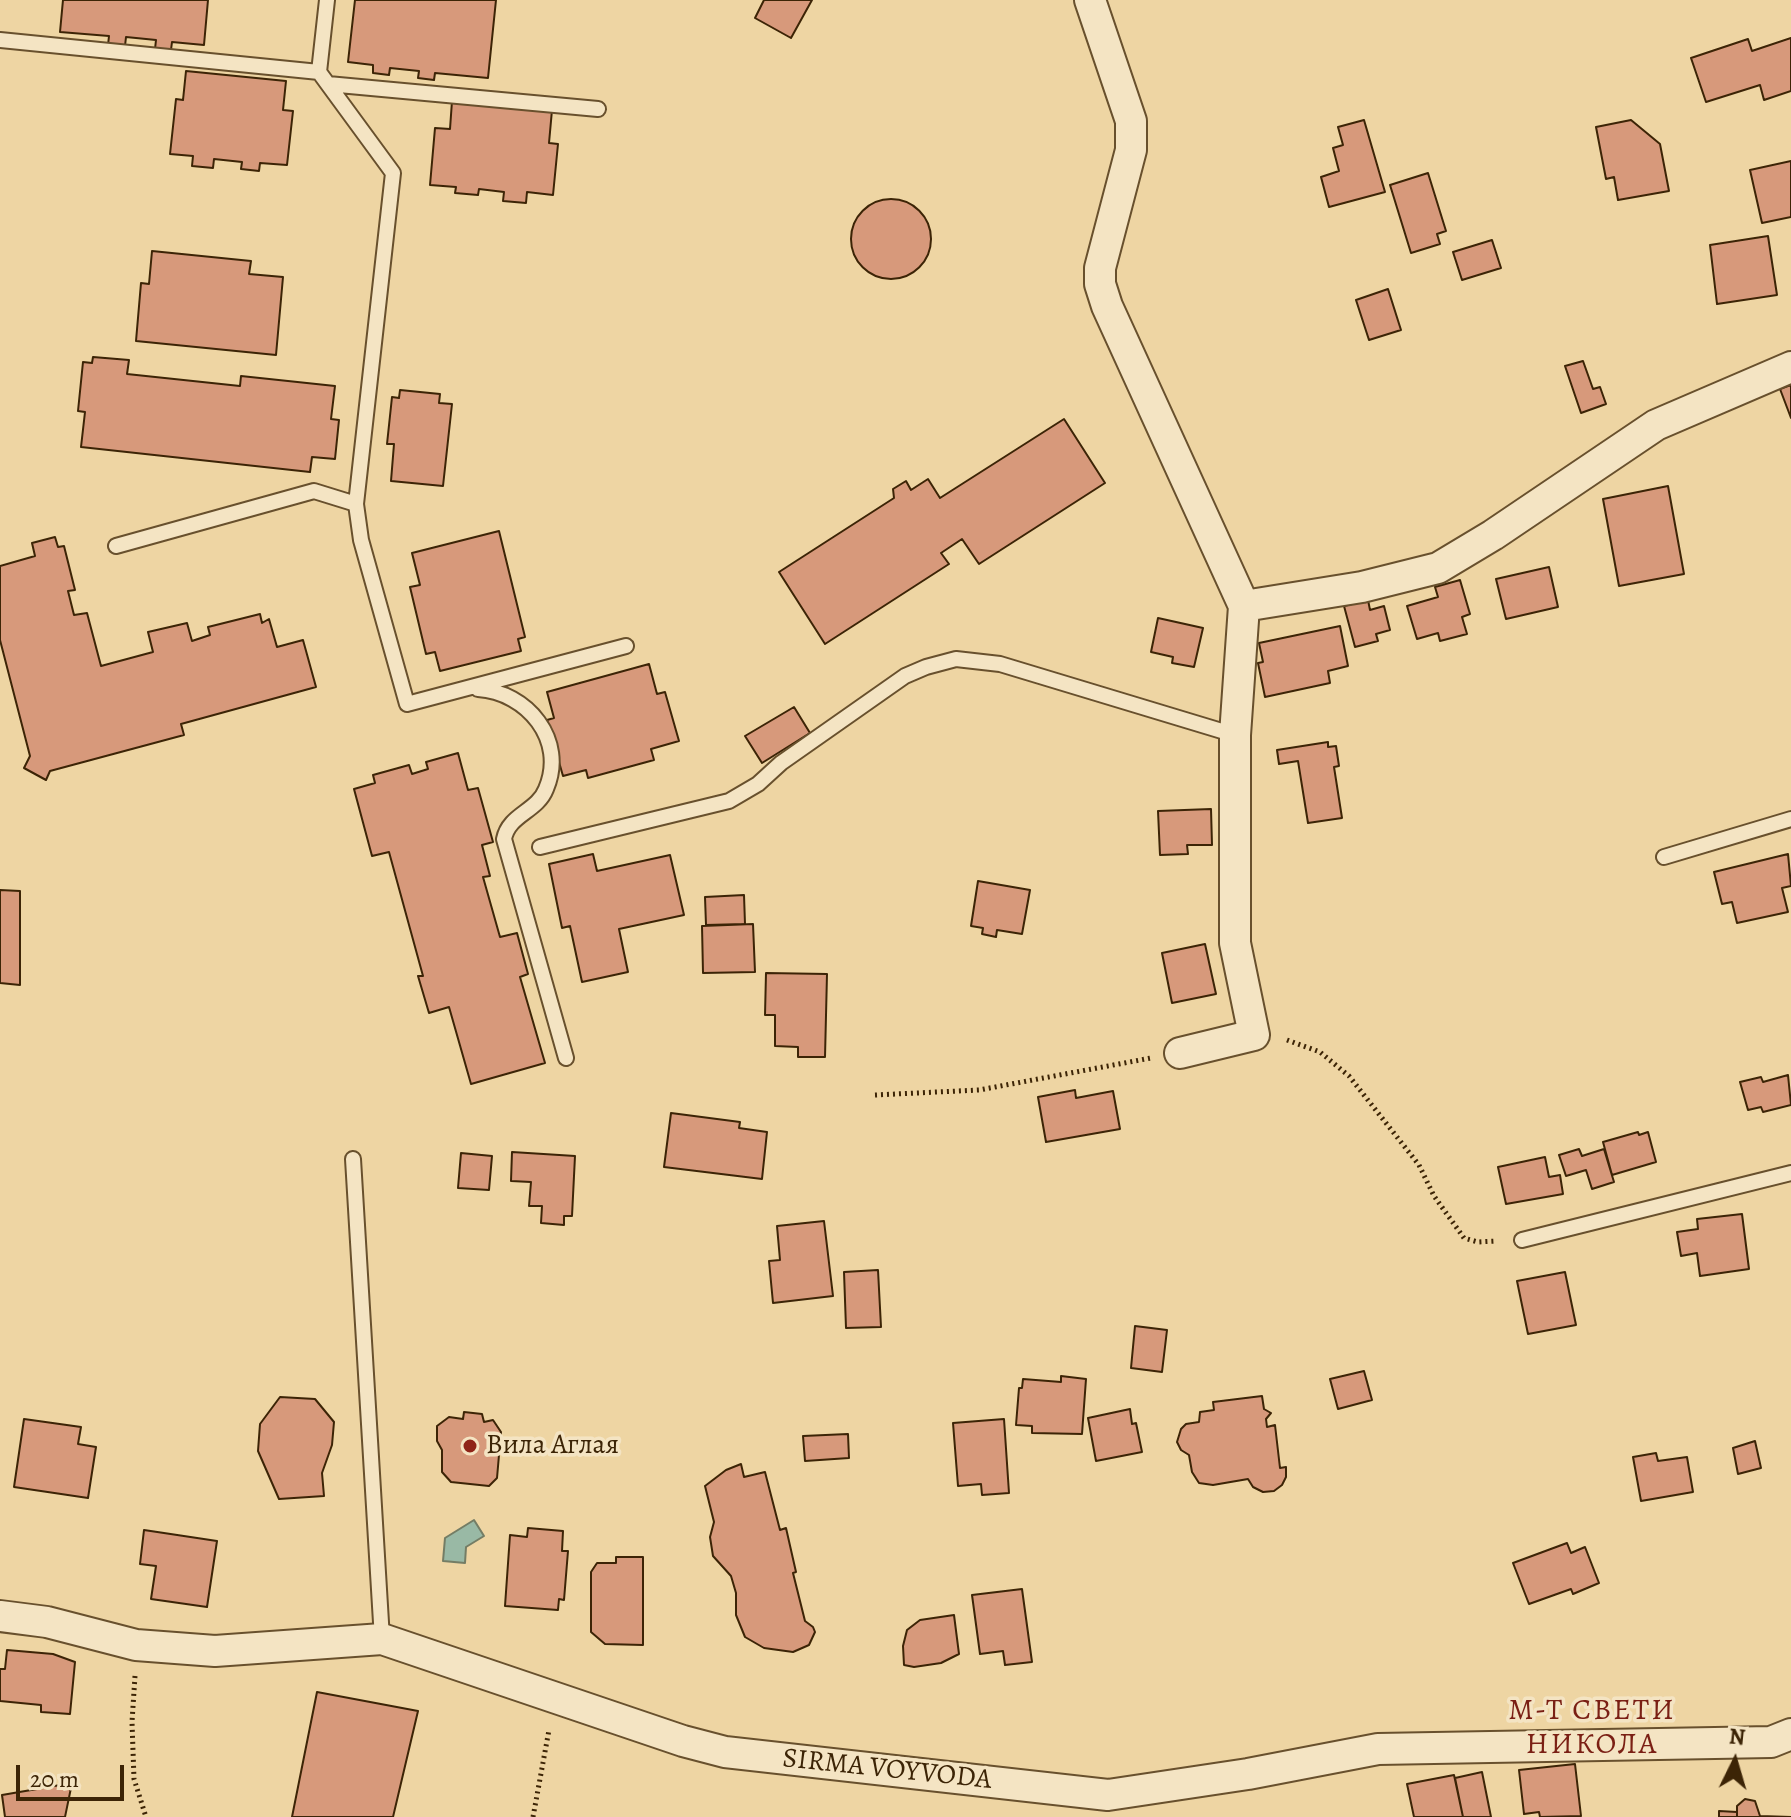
<!DOCTYPE html>
<meta charset="utf-8">
<style>
body{margin:0}
#map{position:relative;width:1791px;height:1817px;overflow:hidden;background:#eed5a3;font-family:Alegreya,serif}
canvas{display:block}
.north{position:absolute;left:1695px;top:1721px;width:80px;height:80px;-webkit-text-stroke:6px #f4e4c3;paint-order:stroke;rotate:5deg;font-size:22px;font-weight:700;line-height:32px;text-align:center;color:#3c2406}
.north::after{content:'';display:block;margin:auto;width:28px;height:36px;background:#3c2406;clip-path:polygon(50% 0,100% 100%,50% 72%,0 100%)}
.scale{position:absolute;left:16px;top:1765px;width:108px;height:36px;box-sizing:border-box;border:4px solid #3c2406;border-top:0;padding-left:10px;font-size:24px;line-height:28px;white-space:nowrap;color:#3c2406;-webkit-text-stroke:6px #f4e4c3;paint-order:stroke}
</style>
<div id="map">
<canvas width="1791" height="1817"></canvas>
<div class="north">N</div>
<div class="scale">20 m</div>
</div>
<script>
const ctx = document.querySelector('canvas').getContext('2d');
ctx.lineJoin = 'round';
function fill(path, color) {
  ctx.fillStyle = color;
  ctx.fill(path, 'evenodd');
}
function strokePath(path, color, width, dash) {
  ctx.strokeStyle = color;
  ctx.lineWidth = width;
  ctx.lineCap = dash ? 'butt' : 'round';
  ctx.setLineDash(dash || []);
  ctx.stroke(path);
}
function write(font, color, halo, rows, align = 'center') {
  ctx.font = font + ' Alegreya,serif';
  ctx.lineWidth = 7;
  ctx.setLineDash([]);
  ctx.textBaseline = 'middle';
  ctx.strokeStyle = halo;
  ctx.fillStyle = color;
  for (const [text, x, y, turn = 0] of rows) {
    ctx.save();
    ctx.translate(x, y);
    ctx.rotate((+turn || 0) * Math.PI / 180);
    ctx.textAlign = isNaN(turn) ? turn : align;
    if (halo) ctx.strokeText(text, 0, 0);
    ctx.fillText(text, 0, 0);
    ctx.restore();
  }
}
const water = new Path2D(`
 M 474,1520 L 484,1536 L 466,1547 L 465,1563 L 443,1561 L 445,1538 Z`);
fill(water, '#99b9a5');
strokePath(water, '#747d65', 2);
const building = new Path2D(`
 M 63,0 L 208,0 L 204,45 L 172,42 L 171,50 L 155,49 L 156,40 L 126,37 L 125,46 L 108,45 L 109,36 L 60,32 Z
 M 355,0 L 496,0 L 488,78 L 435,73 L 434,80 L 418,78 L 419,71 L 390,68 L 389,75 L 373,73 L 373,65 L 348,62 Z
 M 764,0 L 812,0 L 791,38 L 755,18 Z
 M 1791,38 L 1791,91 L 1764,100 L 1760,85 L 1706,102 L 1691,58 L 1748,39 L 1752,51 Z
 M 186,71 L 286,81 L 283,110 L 293,111 L 287,165 L 260,163 L 259,171 L 241,169 L 242,162 L 214,159 L 213,168 L 192,166 L 193,156 L 170,154 L 176,99 L 183,100 Z
 M 452,101 L 552,110 L 549,143 L 558,144 L 553,195 L 527,192 L 526,203 L 503,201 L 504,192 L 479,189 L 478,195 L 455,193 L 456,187 L 430,185 L 435,128 L 450,129 Z
 M 1364,120 L 1385,192 L 1329,207 L 1321,177 L 1339,171 L 1333,148 L 1343,145 L 1338,127 Z
 M 1631,120 L 1660,144 L 1669,191 L 1618,200 L 1614,177 L 1606,179 L 1596,127 Z
 M 1791,161 L 1791,217 L 1762,223 L 1750,170 Z
 M 1428,173 L 1446,231 L 1437,234 L 1440,244 L 1411,253 L 1390,185 Z
 M851 239a40 40 0 1 1 80 0a40 40 0 1 1-80 0Z
 M 1768,236 L 1777,295 L 1717,304 L 1710,245 Z
 M 1492,240 L 1501,268 L 1462,280 L 1453,252 Z
 M 152,251 L 251,261 L 249,274 L 283,277 L 276,355 L 136,341 L 141,283 L 149,284 Z
 M 1388,289 L 1401,330 L 1369,340 L 1356,300 Z
 M 93,357 L 129,360 L 127,374 L 240,386 L 241,376 L 335,386 L 331,419 L 339,420 L 335,459 L 312,457 L 310,472 L 81,447 L 85,412 L 78,411 L 83,362 L 92,363 Z
 M 1583,361 L 1593,389 L 1600,387 L 1606,404 L 1581,413 L 1565,366 Z
 M 1791,385 L 1791,418 L 1780,389 Z
 M 400,390 L 440,394 L 439,403 L 452,404 L 443,486 L 391,481 L 394,444 L 387,444 L 392,397 L 399,398 Z
 M 1064,419 L 1105,483 L 979,564 L 962,539 L 941,553 L 949,564 L 825,644 L 779,572 L 894,498 L 893,489 L 906,481 L 911,490 L 928,479 L 940,498 Z
 M 1668,486 L 1684,574 L 1619,586 L 1603,499 Z
 M 499,531 L 525,637 L 518,639 L 521,651 L 440,671 L 435,652 L 426,654 L 410,587 L 420,585 L 412,553 Z
 M 55,537 L 58,547 L 64,546 L 75,590 L 68,591 L 74,615 L 87,613 L 101,666 L 153,652 L 148,632 L 187,623 L 192,641 L 210,635 L 208,627 L 260,614 L 262,623 L 269,619 L 277,647 L 303,640 L 316,687 L 181,724 L 184,735 L 50,771 L 46,780 L 24,768 L 30,756 L 0,640 L 0,566 L 35,556 L 32,543 Z
 M 1549,567 L 1558,607 L 1506,619 L 1496,579 Z
 M 1460,580 L 1470,614 L 1462,617 L 1467,634 L 1440,641 L 1438,633 L 1417,639 L 1407,606 L 1438,597 L 1435,587 Z
 M 1368,600 L 1370,610 L 1384,606 L 1390,630 L 1376,634 L 1378,641 L 1355,647 L 1344,606 Z
 M 1158,618 L 1203,628 L 1194,667 L 1172,663 L 1173,657 L 1151,652 Z
 M 1340,626 L 1348,666 L 1328,671 L 1330,683 L 1265,697 L 1258,663 L 1263,662 L 1259,643 Z
 M 649,664 L 657,694 L 665,692 L 679,741 L 651,749 L 654,760 L 588,778 L 586,770 L 563,776 L 547,720 L 554,718 L 547,692 Z
 M 794,707 L 810,733 L 762,763 L 745,736 Z
 M 1328,742 L 1328,747 L 1336,746 L 1339,766 L 1334,767 L 1342,818 L 1308,823 L 1298,761 L 1279,764 L 1277,750 Z
 M 458,753 L 468,790 L 478,788 L 493,842 L 482,845 L 490,876 L 483,877 L 500,937 L 517,933 L 528,974 L 520,977 L 545,1063 L 471,1084 L 449,1007 L 429,1013 L 418,976 L 423,976 L 389,852 L 372,856 L 354,789 L 375,783 L 373,775 L 409,765 L 412,774 L 428,769 L 426,762 Z
 M 1211,809 L 1212,845 L 1187,845 L 1188,854 L 1160,855 L 1158,811 Z
 M 593,854 L 597,871 L 670,855 L 684,915 L 619,929 L 628,972 L 582,982 L 570,926 L 562,928 L 549,864 Z
 M 1788,854 L 1791,886 L 1782,888 L 1788,912 L 1737,923 L 1732,902 L 1722,904 L 1714,872 Z
 M 978,881 L 1030,890 L 1022,934 L 997,930 L 996,937 L 982,934 L 983,928 L 971,926 Z
 M 0,890 L 20,891 L 20,985 L 0,983 Z
 M 744,895 L 745,924 L 706,925 L 705,897 Z
 M 753,924 L 755,972 L 703,973 L 702,926 Z
 M 1205,944 L 1216,994 L 1172,1003 L 1162,953 Z
 M 766,973 L 827,974 L 825,1057 L 798,1057 L 798,1047 L 775,1046 L 775,1015 L 765,1015 Z
 M 1788,1075 L 1791,1105 L 1763,1112 L 1761,1107 L 1748,1110 L 1740,1082 L 1761,1077 L 1763,1082 Z
 M 1075,1090 L 1076,1098 L 1113,1091 L 1120,1129 L 1046,1142 L 1038,1097 Z
 M 671,1113 L 740,1122 L 739,1128 L 767,1132 L 762,1179 L 664,1167 Z
 M 1638,1132 L 1639,1135 L 1648,1132 L 1656,1162 L 1612,1175 L 1603,1142 Z
 M 1579,1149 L 1582,1156 L 1604,1149 L 1614,1182 L 1592,1189 L 1586,1170 L 1566,1176 L 1559,1155 Z
 M 512,1152 L 575,1156 L 572,1216 L 564,1216 L 564,1225 L 541,1223 L 542,1206 L 529,1206 L 531,1182 L 511,1181 Z
 M 461,1153 L 492,1156 L 489,1190 L 458,1188 Z
 M 1545,1157 L 1549,1177 L 1560,1175 L 1563,1194 L 1506,1204 L 1498,1167 Z
 M 1742,1214 L 1749,1269 L 1700,1276 L 1697,1253 L 1681,1256 L 1677,1232 L 1698,1229 L 1697,1219 Z
 M 824,1221 L 833,1296 L 773,1303 L 769,1261 L 780,1260 L 777,1226 Z
 M 878,1270 L 881,1327 L 846,1328 L 844,1272 Z
 M 1565,1272 L 1576,1325 L 1528,1334 L 1517,1281 Z
 M 1135,1326 L 1167,1330 L 1162,1372 L 1131,1368 Z
 M 1364,1371 L 1372,1400 L 1338,1409 L 1330,1379 Z
 M 1061,1376 L 1086,1379 L 1082,1434 L 1032,1433 L 1032,1426 L 1016,1425 L 1019,1388 L 1022,1388 L 1023,1379 L 1061,1382 Z
 M 1262,1396 L 1264,1409 L 1271,1413 L 1266,1419 L 1267,1427 L 1275,1425 L 1280,1468 L 1286,1467 L 1286,1477 L 1282,1485 L 1274,1491 L 1263,1492 L 1253,1487 L 1248,1479 L 1213,1485 L 1199,1483 L 1192,1472 L 1189,1455 L 1181,1450 L 1177,1442 L 1181,1429 L 1186,1424 L 1199,1422 L 1200,1412 L 1214,1410 L 1213,1402 Z
 M 280,1397 L 315,1399 L 334,1422 L 332,1445 L 322,1473 L 324,1496 L 279,1499 L 258,1451 L 260,1424 Z
 M 1130,1409 L 1132,1424 L 1136,1423 L 1142,1452 L 1096,1461 L 1088,1418 Z
 M 464,1412 L 482,1414 L 484,1422 L 493,1420 L 501,1432 L 497,1478 L 489,1486 L 451,1482 L 442,1472 L 442,1450 L 437,1441 L 437,1426 L 449,1417 L 463,1419 Z
 M 24,1419 L 81,1427 L 78,1444 L 96,1447 L 88,1498 L 14,1487 Z
 M 1004,1419 L 1009,1493 L 982,1495 L 981,1484 L 958,1486 L 953,1423 Z
 M 848,1434 L 849,1458 L 805,1461 L 803,1436 Z
 M 1755,1441 L 1761,1468 L 1738,1474 L 1733,1448 Z
 M 1656,1453 L 1658,1461 L 1687,1457 L 1693,1492 L 1641,1501 L 1633,1457 Z
 M 741,1464 L 744,1477 L 765,1472 L 780,1530 L 786,1528 L 796,1572 L 793,1573 L 805,1621 L 813,1627 L 815,1632 L 809,1645 L 793,1652 L 764,1648 L 745,1637 L 736,1615 L 736,1593 L 731,1576 L 713,1556 L 710,1537 L 714,1522 L 705,1486 L 726,1470 Z
 M 528,1528 L 563,1531 L 562,1551 L 568,1551 L 564,1600 L 559,1599 L 558,1610 L 505,1606 L 510,1535 L 527,1537 Z
 M 144,1530 L 217,1541 L 207,1607 L 151,1599 L 156,1566 L 140,1564 Z
 M 1567,1543 L 1571,1553 L 1585,1547 L 1599,1583 L 1573,1594 L 1571,1589 L 1529,1604 L 1513,1563 Z
 M 616,1557 L 643,1557 L 643,1645 L 605,1644 L 591,1632 L 591,1572 L 597,1563 L 616,1563 Z
 M 1022,1589 L 1032,1662 L 1005,1665 L 1003,1651 L 980,1654 L 972,1595 Z
 M 954,1615 L 959,1654 L 941,1663 L 914,1667 L 904,1665 L 903,1646 L 907,1630 L 920,1620 Z
 M 7,1650 L 53,1654 L 75,1662 L 70,1714 L 41,1712 L 41,1705 L 0,1701 L 0,1669 L 5,1669 Z
 M 317,1692 L 418,1711 L 393,1817 L 292,1817 Z
 M 1575,1764 L 1581,1816 L 1540,1817 L 1539,1812 L 1524,1814 L 1519,1770 Z
 M 1482,1772 L 1491,1817 L 1463,1817 L 1455,1778 Z
 M 1454,1775 L 1463,1817 L 1414,1817 L 1407,1784 Z
 M 72,1783 L 65,1817 L 5,1817 L 2,1795 Z
 M 1745,1799 L 1755,1801 L 1760,1816 L 1791,1817 L 1737,1817 L 1737,1806 Z
 M 1719,1811 L 1737,1812 L 1737,1817 L 1719,1817 Z`);
fill(building, '#d7997b');
strokePath(building, '#3c2406', 2);
const lane = new Path2D(`
 M 327,0 L 319,72 L 393,173 L 356,504 L 361,540 L 407,704 L 626,646
 M 0,40 L 319,72
 M 328,84 L 598,109
 M 116,546 L 314,491 L 356,504
 M 478,689 C 527,692 567,740 546,789 C 537,812 509,814 504,839 L 566,1058
 M 540,847 L 729,801 L 758,784 L 781,763 L 905,676 L 926,667 L 956,659 L 1000,664 L 1235,735
 M 1664,857 L 1791,819
 M 353,1159 L 382,1639
 M 1522,1240 L 1791,1173`);
const street = new Path2D(`
 M 1090,0 L 1131,121 L 1131,150 L 1100,268 L 1100,284 L 1107,306 L 1244,606 L 1362,587 L 1438,568 L 1493,535 L 1656,425 L 1791,367
 M 1180,1053 L 1254,1035 L 1235,943 L 1235,735 L 1244,606
 M 0,1616 L 47,1622 L 136,1645 L 215,1651 L 382,1639 L 683,1741 L 725,1752 L 1108,1795 L 1248,1774 L 1378,1749 L 1771,1742 L 1791,1734`);
strokePath(lane, '#68502d', 18);
strokePath(street, '#68502d', 34);
strokePath(new Path2D(`
 M 1287,1040 L 1320,1052 L 1349,1076 L 1419,1165 L 1434,1196 L 1464,1238 L 1478,1242 L 1497,1241
 M 875,1095 L 979,1090 L 1151,1058
 M 135,1676 L 132,1722 L 134,1779 L 146,1817
 M 533,1817 L 549,1730`), '#3c2406', 5, [2, 4]);
strokePath(lane, '#f4e4c3', 14);
strokePath(street, '#f4e4c3', 30);
for (const [x, y, r, color] of [
 [470,1446,8,"#8f2418"]
]) {
  const dot = new Path2D();
  dot.arc(x, y, r, 0, 2 * Math.PI);
  ctx.fillStyle = color;
  ctx.fill(dot);
  strokePath(dot, '#f4e4c3', 3);
}
write('28px', '#3c2406', '#f4e4c3', [
 ["Вила Аглая",486,1446]
], 'left');
write('28px', '#3c2406', '#f4e4c3', [
 ["SIRMA VOYVODA",887,1770,6]
]);
ctx.letterSpacing = '2px';
write('30px', '#7a1f14', '#f4e4c3', [
 ["М-Т СВЕТИ",1592,1712],
 ["НИКОЛА",1592,1746]
]);
ctx.letterSpacing = '0px';
</script>
